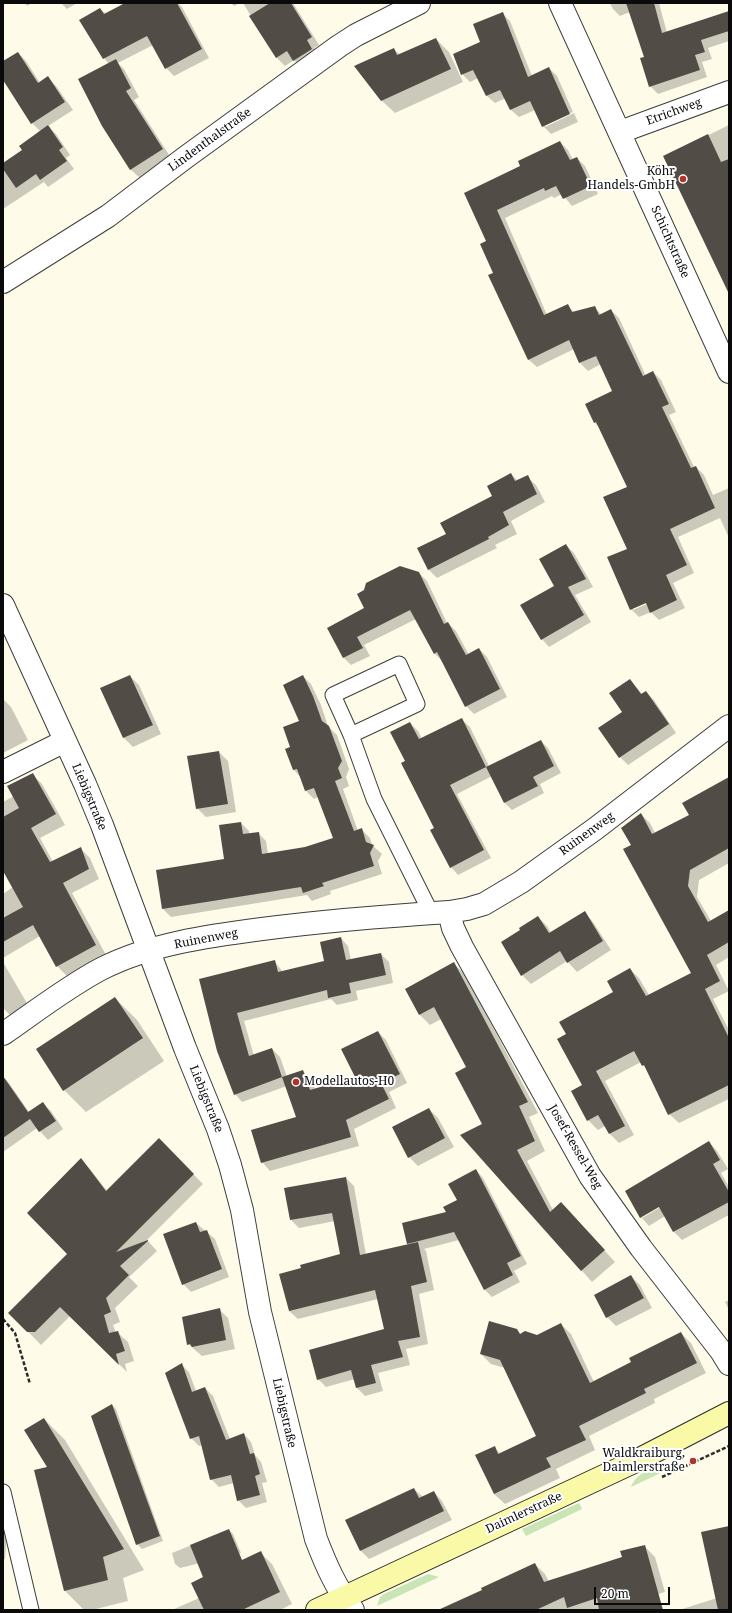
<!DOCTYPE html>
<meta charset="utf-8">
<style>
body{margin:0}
#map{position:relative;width:732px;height:1613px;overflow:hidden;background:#fefce8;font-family:"Noto Serif",serif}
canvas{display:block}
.frame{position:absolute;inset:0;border:4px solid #0a0a0a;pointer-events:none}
.scale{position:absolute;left:594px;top:1587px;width:76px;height:18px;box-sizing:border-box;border:2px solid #0a0a0a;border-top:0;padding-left:5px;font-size:12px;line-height:14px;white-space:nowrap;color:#0a0a0a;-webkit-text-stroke:3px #fff;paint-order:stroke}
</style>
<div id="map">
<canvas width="732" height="1613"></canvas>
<div class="frame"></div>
<div class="scale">20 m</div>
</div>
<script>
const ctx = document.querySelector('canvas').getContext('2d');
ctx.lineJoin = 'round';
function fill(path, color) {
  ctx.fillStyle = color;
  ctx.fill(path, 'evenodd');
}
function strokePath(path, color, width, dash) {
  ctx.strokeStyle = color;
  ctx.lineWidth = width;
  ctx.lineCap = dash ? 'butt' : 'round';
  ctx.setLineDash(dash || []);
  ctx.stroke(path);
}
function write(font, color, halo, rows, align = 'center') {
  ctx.font = font + ' "Noto Serif",serif';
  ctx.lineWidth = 4;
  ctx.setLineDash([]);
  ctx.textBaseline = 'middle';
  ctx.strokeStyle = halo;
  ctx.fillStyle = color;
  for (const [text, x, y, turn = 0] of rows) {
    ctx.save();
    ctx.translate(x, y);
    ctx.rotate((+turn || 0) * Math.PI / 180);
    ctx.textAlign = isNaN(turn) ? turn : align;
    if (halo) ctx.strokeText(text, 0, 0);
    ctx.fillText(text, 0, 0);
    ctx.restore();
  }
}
fill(new Path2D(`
 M 664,1463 L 667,1470 L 631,1487 C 636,1473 651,1469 664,1463 Z
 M 579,1503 L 582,1509 L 526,1536 L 522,1529 Z
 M 428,1574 L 439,1577 L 377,1606 L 380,1597 L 384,1594 Z`), '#c9e5b5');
fill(new Path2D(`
 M 25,3 L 32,3 L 27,6 Z
 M 61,3 L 77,3 L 67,9 Z
 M 127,3 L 178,3 L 182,7 L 209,58 L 174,76 L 166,68 L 153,45 L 118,63 L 124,69 L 139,97 L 134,100 L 171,158 L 140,178 L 131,170 L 103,126 L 109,64 L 104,58 L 100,9 L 106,14 Z
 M 231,3 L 240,3 L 234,6 Z
 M 243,3 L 293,3 L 319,45 L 314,48 L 320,58 L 302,68 L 294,60 L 285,66 L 277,58 Z
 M 610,3 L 659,3 L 667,33 L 729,12 L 729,41 L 708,48 L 712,59 L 702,62 L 707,77 L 658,94 L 650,86 L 645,57 L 630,12 L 620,16 L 613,9 Z
 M 502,13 L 510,21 L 532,76 L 549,68 L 557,76 L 573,112 L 545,125 L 545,127 L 574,113 L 578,122 L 551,134 L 543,126 L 535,110 L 519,117 L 511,110 L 506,98 L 495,103 L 487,96 L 478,78 L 470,82 L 462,74 L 482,42 Z
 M 436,39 L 449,52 L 463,82 L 395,113 L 381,100 L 394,49 L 400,55 Z
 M 18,53 L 26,61 L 40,83 L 48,78 L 56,86 L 73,110 L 48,126 L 56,134 L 70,155 L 66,158 L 74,169 L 48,187 L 44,182 L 3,209 L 3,172 L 5,171 L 3,164 L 23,150 L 41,132 L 32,123 L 3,78 L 3,62 Z
 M 729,125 L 729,292 L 664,157 Z
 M 560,142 L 568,150 L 573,160 L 577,158 L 585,166 L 598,194 L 572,206 L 562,194 L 554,198 L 552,196 L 505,218 L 547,315 L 567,305 L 575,313 L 594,307 L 602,315 L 611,310 L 619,318 L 646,376 L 653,372 L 661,380 L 676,412 L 669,415 L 694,467 L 696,467 L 704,475 L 713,495 L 729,488 L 729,538 L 720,518 L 678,537 L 694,573 L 673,583 L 685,608 L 659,620 L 651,612 L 639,617 L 631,609 L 628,487 L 599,427 L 595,423 L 586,405 L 614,391 L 601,364 L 588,371 L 580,363 L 574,349 L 537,367 L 529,360 L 495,273 L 488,242 L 465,193 L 521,167 ZM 650,600 L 651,602 L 633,610 L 633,608 Z
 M 511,474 L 518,481 L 527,477 L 536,485 L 545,502 L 511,521 L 517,534 L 495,545 L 497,548 L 437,578 L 429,570 L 418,548 L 447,534 L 493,497 Z
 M 566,545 L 574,553 L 593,587 L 575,595 L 591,622 L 549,647 L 542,639 Z
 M 419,573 L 427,581 L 447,623 L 448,623 L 456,631 L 469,655 L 479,649 L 487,657 L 507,697 L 474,714 L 466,706 L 442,661 L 434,653 L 416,619 L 364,645 L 370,656 L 351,665 L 344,658 L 365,609 Z
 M 130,676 L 139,685 L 161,734 L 133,747 L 124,738 Z
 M 303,676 L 311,684 L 321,705 L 328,726 L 337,735 L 349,769 L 346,777 L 349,786 L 343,789 L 358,831 L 362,830 L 370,838 L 372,845 L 382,854 L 378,861 L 382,874 L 330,891 L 331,894 L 312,901 L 307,895 L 171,917 L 163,909 L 157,871 L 225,860 L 241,823 L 249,831 L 249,834 L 258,833 L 266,841 L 268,854 L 305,848 L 334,839 L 318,797 L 314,799 L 306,791 L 301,778 L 294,770 L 291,748 L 300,722 Z
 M 630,680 L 643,695 L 646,692 L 654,700 L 676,733 L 628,765 L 620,757 L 623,712 Z
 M 3,699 L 11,707 L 28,740 L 3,753 Z
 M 462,720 L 470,727 L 489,766 L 541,741 L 548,748 L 561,773 L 540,784 L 544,793 L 512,810 L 505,803 L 492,776 L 457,794 L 491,858 L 458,875 L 451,867 L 407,761 L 410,723 L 418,731 L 422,739 Z
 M 219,752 L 228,761 L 236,812 L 206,817 L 197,808 Z
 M 32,774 L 42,784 L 65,825 L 40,838 L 53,862 L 80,848 L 90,858 L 99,879 L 72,893 L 106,955 L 67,976 L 57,966 L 40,936 L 3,958 L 3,894 L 13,887 L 3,869 L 3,802 L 14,796 Z
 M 729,778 L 729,863 L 699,880 L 697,897 L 711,921 L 729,919 L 729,957 L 716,965 L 729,991 L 713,999 L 729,1030 L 729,1099 L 679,1123 L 669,1114 L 648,1071 L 641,1062 L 605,1081 L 634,1135 L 619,1143 L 610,1134 L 605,1126 L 598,1130 L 588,1120 L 572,1091 L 583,1086 L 568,1035 L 614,992 L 630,969 L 639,978 L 649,995 L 693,974 L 632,846 L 641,814 L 650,823 L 655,833 L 690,816 Z
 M 585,913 L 593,922 L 611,950 L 577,972 L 567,961 L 531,984 L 522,975 L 522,930 L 538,917 L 547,926 L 551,933 Z
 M 341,938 L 348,946 L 351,960 L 381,954 L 389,962 L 393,983 L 356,991 L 358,1000 L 337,1005 L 331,999 L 244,1021 L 254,1056 L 272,1049 L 280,1057 L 287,1077 L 303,1071 L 311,1080 L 315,1089 L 356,1077 L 378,1032 L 386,1040 L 407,1083 L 389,1092 L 396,1108 L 354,1129 L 359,1146 L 270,1171 L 262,1162 L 298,1118 L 287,1086 L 242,1102 L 235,1094 L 200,980 L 275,962 L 283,972 L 326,962 Z
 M 3,962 L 28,1005 L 10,1015 L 3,1008 Z
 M 454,964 L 465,974 L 538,1113 L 529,1117 L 545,1151 L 527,1161 L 553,1210 L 561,1203 L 615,1262 L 592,1282 L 462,1136 L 484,1125 L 467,1068 L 441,1019 L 430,1025 L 419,1014 Z
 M 115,998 L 137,1020 L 164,1061 L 86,1112 L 64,1090 Z
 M 3,1077 L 9,1083 L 29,1112 L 42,1103 L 51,1111 L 63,1129 L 48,1140 L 37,1128 L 3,1152 Z
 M 429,1109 L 438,1118 L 454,1147 L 418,1166 L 409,1157 Z
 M 159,1140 L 203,1184 L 147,1240 L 157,1251 L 129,1277 L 138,1286 L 115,1308 L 120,1322 L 113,1325 L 116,1333 L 118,1333 L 128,1342 L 134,1361 L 125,1364 L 127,1372 L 70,1316 L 41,1345 L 10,1313 L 69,1254 L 81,1159 L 90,1169 L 107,1191 Z
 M 709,1142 L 717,1151 L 728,1169 L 721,1173 L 729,1187 L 729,1215 L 682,1240 L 674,1232 L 665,1216 L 649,1226 L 641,1217 L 626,1191 ZM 663,1203 L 664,1205 L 642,1218 L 642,1215 Z
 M 476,1170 L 483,1178 L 527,1264 L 514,1271 L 520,1282 L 492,1297 L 485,1290 L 459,1240 L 424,1249 L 426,1251 L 434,1290 L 419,1294 L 428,1344 L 406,1349 L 410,1365 L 378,1373 L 383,1391 L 365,1396 L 357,1388 L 355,1379 L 326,1387 L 318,1379 L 385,1330 L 378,1299 L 298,1319 L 289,1311 L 302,1269 L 341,1255 L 335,1221 L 299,1228 L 291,1220 L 346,1178 L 354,1186 L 366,1255 L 409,1245 L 403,1224 L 448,1213 L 458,1200 Z
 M 196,1223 L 215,1239 L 229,1277 L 191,1292 L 183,1284 Z
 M 631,1276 L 640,1285 L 652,1308 L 616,1326 L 607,1317 L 595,1295 Z
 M 729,1300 L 729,1310 L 725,1302 Z
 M 219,1309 L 228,1318 L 235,1349 L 202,1356 L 188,1344 Z
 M 561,1324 L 571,1334 L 594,1382 L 632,1363 L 681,1333 L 691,1343 L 706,1373 L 654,1399 L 655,1403 L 589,1436 L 595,1450 L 556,1469 L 560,1478 L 505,1504 L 494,1494 L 494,1447 L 501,1454 L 537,1436 L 505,1368 L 491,1364 L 481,1354 L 516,1330 L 521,1335 L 537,1336 Z
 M 182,1365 L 189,1372 L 196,1391 L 205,1388 L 213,1396 L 230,1439 L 244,1434 L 251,1442 L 255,1455 L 261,1462 L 267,1482 L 262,1483 L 267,1502 L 246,1508 L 238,1500 L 234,1483 L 219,1487 L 211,1479 L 202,1445 L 199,1446 L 191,1438 Z
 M 112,1405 L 116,1409 L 163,1541 L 142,1549 L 137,1544 Z
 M 44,1419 L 65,1440 L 144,1570 L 123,1578 L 128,1601 L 92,1610 L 84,1610 L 65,1591 L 35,1471 L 49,1468 Z
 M 414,1489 L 423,1497 L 434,1492 L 442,1501 L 452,1520 L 369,1559 L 361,1551 L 346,1521 Z
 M 3,1527 L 7,1531 L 5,1559 L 3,1559 Z
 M 729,1527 L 729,1610 L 679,1610 L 717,1598 Z
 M 229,1530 L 233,1534 L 241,1553 L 180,1568 L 175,1564 L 172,1553 Z
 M 644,1546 L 655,1557 L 665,1592 L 614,1607 L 615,1610 L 441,1610 L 484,1590 L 535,1564 L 545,1574 L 549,1582 L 623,1558 Z
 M 260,1552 L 272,1564 L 292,1604 L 280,1610 L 172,1610 L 199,1598 L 240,1558 L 242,1560 Z`), '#0003');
fill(new Path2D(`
 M 125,3 L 177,3 L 202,49 L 165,69 L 147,36 L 103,59 L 79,20 L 100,8 L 104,14 Z
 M 270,3 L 291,3 L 312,37 L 307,40 L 312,49 L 293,61 L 287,51 L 276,58 L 249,16 Z
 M 626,3 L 654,3 L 662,33 L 729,11 L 729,31 L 701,40 L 705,52 L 695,55 L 700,70 L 649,87 L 640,58 L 644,57 Z
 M 503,12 L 528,77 L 549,67 L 570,114 L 542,127 L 530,101 L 510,110 L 500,90 L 486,96 L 473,70 L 461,75 L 453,54 L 480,42 L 473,24 Z
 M 436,38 L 451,69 L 381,101 L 354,66 L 394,48 L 397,55 Z
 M 18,52 L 38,83 L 48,76 L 65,102 L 31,124 L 3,80 L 3,61 Z
 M 116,59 L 131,88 L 126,91 L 163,149 L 130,170 L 102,126 L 78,79 Z
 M 48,125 L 63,147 L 59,150 L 67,161 L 40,180 L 36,174 L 16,188 L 3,169 L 3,163 L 22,150 L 19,146 Z
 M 708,134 L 721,162 L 729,159 L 729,294 L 663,156 Z
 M 560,141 L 570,160 L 577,157 L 591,186 L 563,199 L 556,186 L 545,191 L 544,188 L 497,210 L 544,315 L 568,304 L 572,312 L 595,306 L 599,315 L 611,309 L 643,376 L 653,371 L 669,404 L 662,407 L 691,468 L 696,466 L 715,508 L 670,529 L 687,565 L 666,575 L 677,600 L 650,613 L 646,603 L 630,610 L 607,557 L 627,549 L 603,497 L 627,487 L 596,422 L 594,423 L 585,404 L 612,391 L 596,356 L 579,363 L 569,340 L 528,360 L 488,275 L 493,273 L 480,244 L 486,241 L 464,193 L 520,166 L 518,161 Z
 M 511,473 L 515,481 L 528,475 L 537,494 L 503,512 L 509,525 L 488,537 L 489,539 L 428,570 L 417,548 L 446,534 L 440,523 L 492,496 L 487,486 Z
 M 566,544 L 586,579 L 568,587 L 584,615 L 541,640 L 520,605 L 554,586 L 539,559 Z
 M 400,566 L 419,572 L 444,624 L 448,622 L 466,655 L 479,648 L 500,689 L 465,707 L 437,652 L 434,654 L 410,610 L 357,637 L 363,648 L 343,658 L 327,628 L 364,608 L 357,594 L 364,590 L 366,583 Z
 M 130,675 L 153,725 L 123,738 L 100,688 Z
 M 303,675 L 313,696 L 322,721 L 329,726 L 342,761 L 338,768 L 342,778 L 335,781 L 354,831 L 362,828 L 366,842 L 374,845 L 370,853 L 374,866 L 322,883 L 324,886 L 303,893 L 301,887 L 162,909 L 156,870 L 224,859 L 219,825 L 241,822 L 243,834 L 259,832 L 262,854 L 305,847 L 333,838 L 314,788 L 305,791 L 297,769 L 293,770 L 285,749 L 290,747 L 283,727 L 299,721 L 283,685 Z
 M 630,679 L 641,694 L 646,691 L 669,724 L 619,758 L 598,728 L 622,712 L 609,693 Z
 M 462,718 L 486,767 L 450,785 L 484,850 L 450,868 L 430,830 L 434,828 L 401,763 L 405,761 L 390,732 L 410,722 L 419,739 Z
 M 541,740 L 554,766 L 533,777 L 538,786 L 504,803 L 486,767 Z
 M 219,751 L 228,804 L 196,809 L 187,756 Z
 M 33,773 L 56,814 L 31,828 L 50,862 L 81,847 L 89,869 L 63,883 L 96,945 L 56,967 L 33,925 L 3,942 L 3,918 L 23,907 L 3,871 L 3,817 L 19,808 L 7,786 Z
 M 729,777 L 729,848 L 690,870 L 688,886 L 708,922 L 729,910 L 729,942 L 707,955 L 720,981 L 705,989 L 729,1038 L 729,1085 L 668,1115 L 644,1065 L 642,1066 L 634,1051 L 596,1071 L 625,1126 L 609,1134 L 598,1115 L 587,1121 L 571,1091 L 582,1085 L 557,1039 L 566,1034 L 559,1022 L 613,992 L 607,981 L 630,968 L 646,996 L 691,973 L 623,849 L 631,845 L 621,828 L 641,813 L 652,834 L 689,815 L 682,803 Z
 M 585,911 L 603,941 L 567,963 L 560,951 L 521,976 L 501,942 L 520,930 L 519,928 L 538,916 L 549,933 Z
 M 341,937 L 346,960 L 381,953 L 386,975 L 349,983 L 351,993 L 328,998 L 327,990 L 237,1013 L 249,1056 L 272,1048 L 282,1077 L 234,1095 L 217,1051 L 199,979 L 275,960 L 278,972 L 324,961 L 320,942 Z
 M 454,962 L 528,1102 L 519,1106 L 535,1141 L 517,1150 L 550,1212 L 561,1202 L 605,1250 L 581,1271 L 460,1135 L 482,1124 L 455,1073 L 466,1067 L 434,1007 L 419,1015 L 405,989 Z
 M 115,997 L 143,1038 L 63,1091 L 36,1049 Z
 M 378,1031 L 400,1074 L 381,1083 L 389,1099 L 346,1120 L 351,1137 L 261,1163 L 251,1130 L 296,1117 L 282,1077 L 303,1070 L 310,1090 L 355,1077 L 341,1049 Z
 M 3,1076 L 28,1112 L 43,1102 L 56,1121 L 39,1132 L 30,1119 L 3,1138 Z
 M 429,1108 L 445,1138 L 408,1158 L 392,1127 Z
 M 159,1138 L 194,1174 L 116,1252 L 148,1240 L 148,1241 L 120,1266 L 129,1275 L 106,1298 L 111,1312 L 104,1315 L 109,1333 L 118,1331 L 125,1351 L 116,1354 L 119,1365 L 60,1307 L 35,1332 L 27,1332 L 8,1313 L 67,1254 L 27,1213 L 81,1158 L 106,1191 Z
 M 709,1141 L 720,1160 L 713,1164 L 729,1192 L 729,1202 L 673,1232 L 659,1207 L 640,1218 L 625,1191 Z
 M 476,1169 L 521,1256 L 507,1263 L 513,1275 L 484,1290 L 454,1232 L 407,1244 L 402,1223 L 446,1212 L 443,1207 L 457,1200 L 448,1184 Z
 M 346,1177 L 360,1255 L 418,1242 L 427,1282 L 411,1286 L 420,1337 L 398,1341 L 403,1357 L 371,1365 L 376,1383 L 356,1388 L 351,1370 L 317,1380 L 309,1350 L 384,1329 L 375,1290 L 289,1311 L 279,1274 L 301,1268 L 300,1265 L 340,1254 L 332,1213 L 290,1220 L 284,1188 Z
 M 196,1222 L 200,1232 L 207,1230 L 222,1269 L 182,1285 L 163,1234 Z
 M 631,1275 L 644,1298 L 606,1318 L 594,1295 Z
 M 220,1308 L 226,1340 L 192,1347 L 190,1344 L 187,1345 L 182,1317 Z
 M 489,1321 L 517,1329 L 520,1334 L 525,1331 L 537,1335 L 561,1323 L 590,1383 L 631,1362 L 629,1358 L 681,1332 L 697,1363 L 644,1389 L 646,1393 L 579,1426 L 586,1440 L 546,1458 L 551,1467 L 494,1494 L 475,1455 L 495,1446 L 498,1454 L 536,1436 L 500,1360 L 480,1354 Z
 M 182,1363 L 192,1392 L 205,1387 L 226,1440 L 244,1433 L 250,1454 L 254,1453 L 260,1474 L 255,1476 L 260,1495 L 237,1501 L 231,1475 L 210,1480 L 199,1436 L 190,1439 L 165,1373 Z
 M 112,1404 L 160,1536 L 136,1545 L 91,1416 Z
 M 44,1418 L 124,1549 L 103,1557 L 108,1580 L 64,1591 L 34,1470 L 47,1467 L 24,1430 Z
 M 414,1488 L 419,1498 L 434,1491 L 444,1511 L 360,1551 L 345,1520 Z
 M 729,1526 L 729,1610 L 718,1610 L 701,1532 Z
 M 229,1529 L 242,1560 L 261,1551 L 280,1592 L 242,1610 L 204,1610 L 191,1583 L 203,1577 L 190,1545 Z
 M 645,1545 L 663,1610 L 599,1610 L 597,1598 L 567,1608 L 564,1597 L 536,1610 L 438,1610 L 482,1590 L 481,1588 L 535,1563 L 544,1582 L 622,1557 L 620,1551 Z`), '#524c47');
const lane = new Path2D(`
 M 351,735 L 417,704 L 399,664 L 333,695 L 351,735 L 374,799 L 431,913
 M 3,1492 L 31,1610`);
const street = new Path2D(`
 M 560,3 L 729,372
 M 620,132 L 729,92
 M 3,282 L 108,216 L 186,157 L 339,46 L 356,35 L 419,3
 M 3,605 L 85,784 L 102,825 L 185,1048 L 218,1129 L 230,1165 L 242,1210 L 260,1312 L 316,1539 C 326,1565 336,1588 353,1610
 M 3,772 L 65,741
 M 449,912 L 453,928 L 462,947 L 590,1176 L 641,1248 L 721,1351 L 729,1364
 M 3,1034 C 35,1012 67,987 101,969 C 150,944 208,936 262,929 C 324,921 386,916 449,912 L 467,909 L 484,904 L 521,882 L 595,829 L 729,726`);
const secondary = new Path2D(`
 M 317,1610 L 636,1461 L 729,1413`);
strokePath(lane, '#3d3d3d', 17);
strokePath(street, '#3d3d3d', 24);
strokePath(secondary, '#2c2c2c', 24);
strokePath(new Path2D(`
 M 3,1319 L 15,1333 L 30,1384
 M 662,1477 L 729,1446`), '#2c2c2c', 2.5, [4, 2]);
strokePath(lane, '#fff', 15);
strokePath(street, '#fff', 22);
strokePath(secondary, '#faf9a7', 22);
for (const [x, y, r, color] of [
 [683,179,4,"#b0332c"],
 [296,1082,4,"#b0332c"],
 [693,1461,4,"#b0332c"]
]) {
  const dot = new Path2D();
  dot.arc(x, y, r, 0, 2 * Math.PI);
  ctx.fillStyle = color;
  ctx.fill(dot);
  strokePath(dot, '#fff', 1.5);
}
write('12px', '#0a0a0a', '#fff', [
 ["Etrichweg",674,112,-20],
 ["Lindenthalstraße",210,140,-36],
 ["Schichtstraße",670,242,66],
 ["Liebigstraße",89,797,67],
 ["Ruinenweg",587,834,-36],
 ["Ruinenweg",206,939,-11],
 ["Liebigstraße",206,1099,68],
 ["Josef-Ressel-Weg",575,1147,60],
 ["Liebigstraße",284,1413,77],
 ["Daimlerstraße",524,1513,-25]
]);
write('12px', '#0a0a0a', '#fff', [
 ["Köhr",675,172],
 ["Handels-GmbH",675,186],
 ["Modellautos-H0",304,1082,"left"],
 ["Waldkraiburg,",685,1454],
 ["Daimlerstraße",685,1468]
], 'right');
</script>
